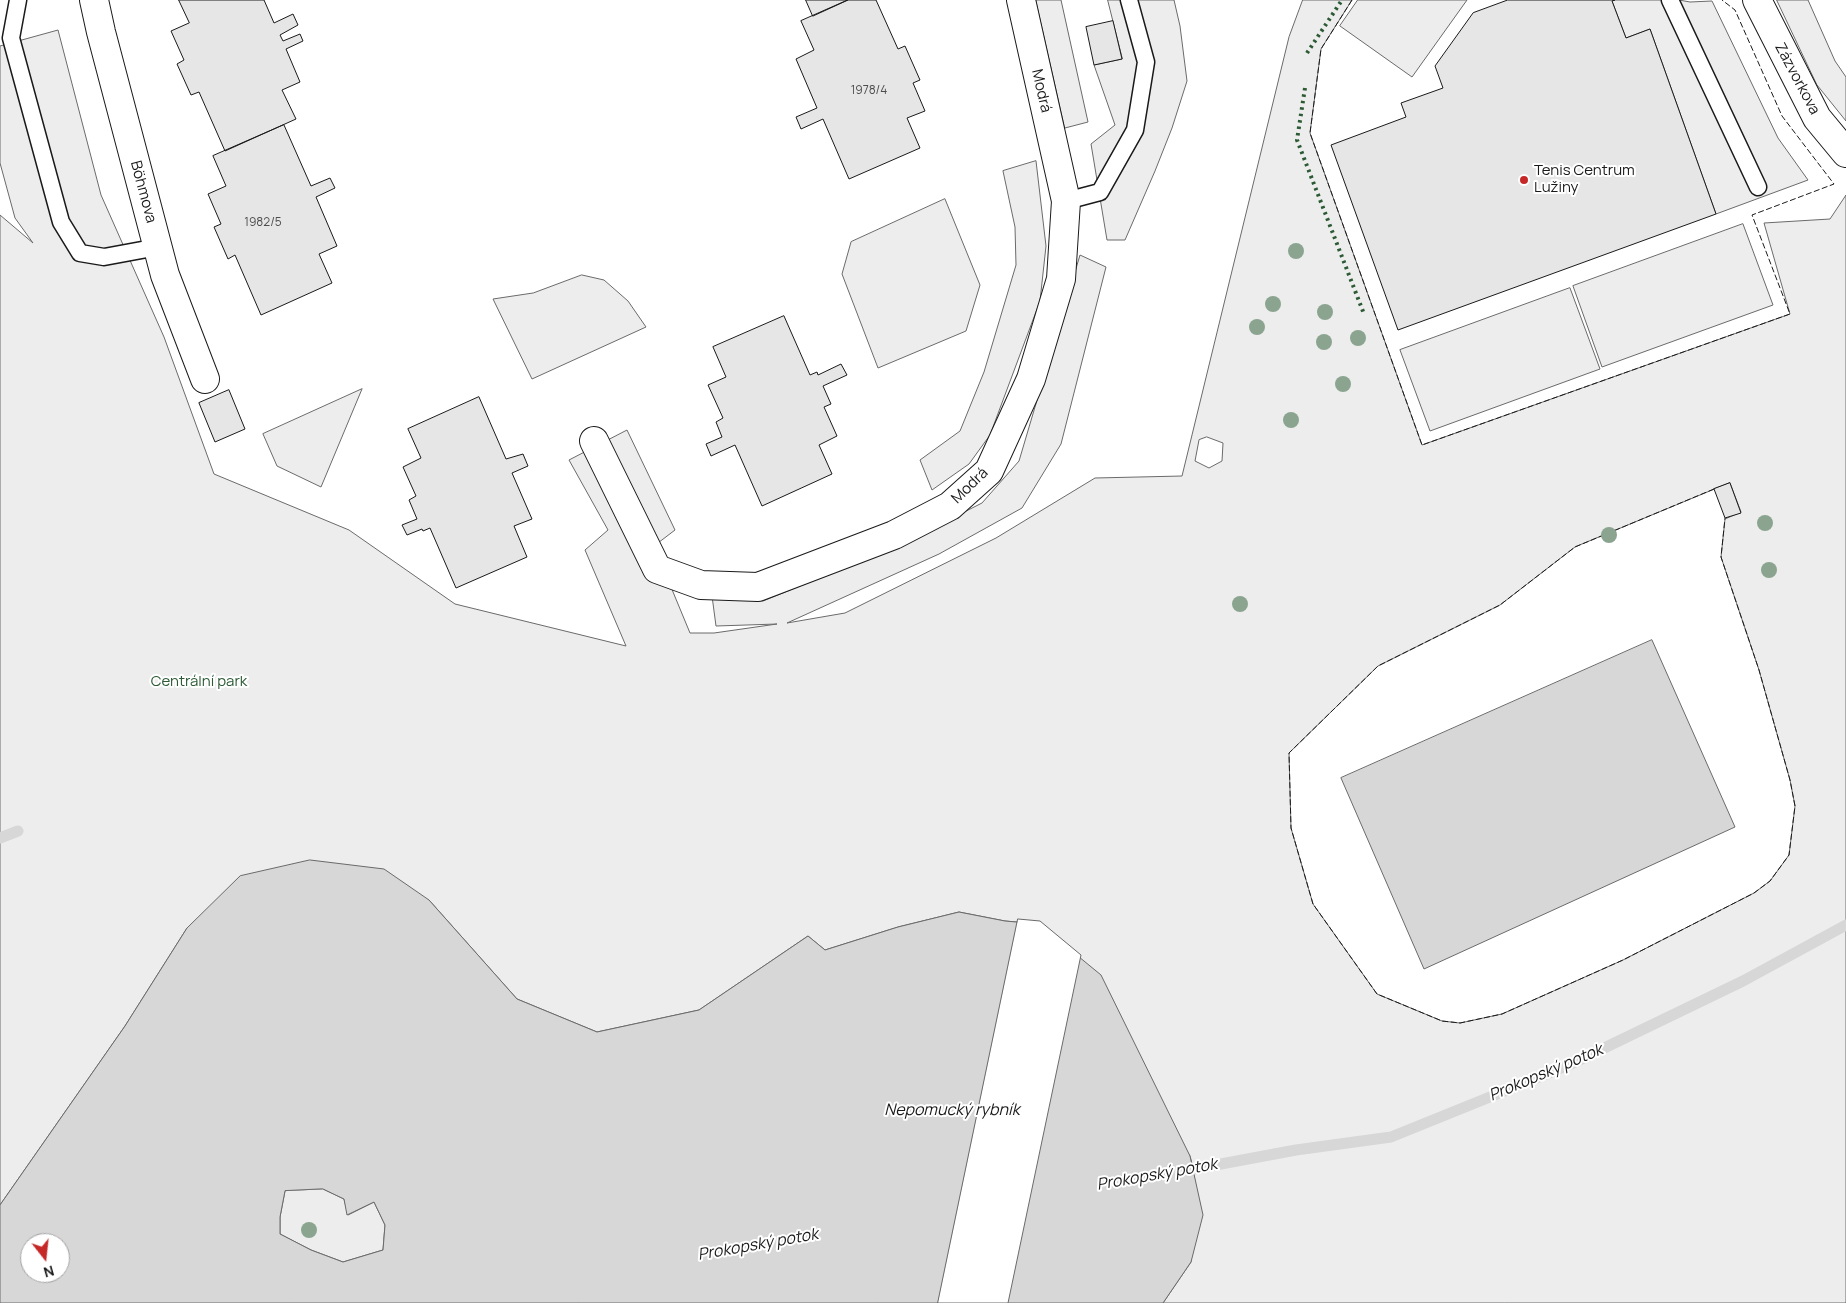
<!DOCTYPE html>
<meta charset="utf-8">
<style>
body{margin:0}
#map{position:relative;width:1846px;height:1303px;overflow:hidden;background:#fff;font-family:Manrope,sans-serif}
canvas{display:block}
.north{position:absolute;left:20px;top:1233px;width:50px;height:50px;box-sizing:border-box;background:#fff;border:1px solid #a3a3a3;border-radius:50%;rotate:164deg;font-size:14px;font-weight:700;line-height:20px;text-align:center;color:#1a1a1a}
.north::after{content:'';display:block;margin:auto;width:18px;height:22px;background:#c62828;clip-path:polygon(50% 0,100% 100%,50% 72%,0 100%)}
</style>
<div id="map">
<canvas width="1846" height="1303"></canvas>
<div class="north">N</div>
</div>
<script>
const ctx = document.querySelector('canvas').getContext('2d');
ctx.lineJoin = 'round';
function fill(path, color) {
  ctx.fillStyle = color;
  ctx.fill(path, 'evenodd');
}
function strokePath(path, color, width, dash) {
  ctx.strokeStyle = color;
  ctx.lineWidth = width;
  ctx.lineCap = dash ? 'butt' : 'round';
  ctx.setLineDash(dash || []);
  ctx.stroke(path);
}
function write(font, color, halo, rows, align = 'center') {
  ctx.font = font + ' Manrope,sans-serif';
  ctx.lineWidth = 4;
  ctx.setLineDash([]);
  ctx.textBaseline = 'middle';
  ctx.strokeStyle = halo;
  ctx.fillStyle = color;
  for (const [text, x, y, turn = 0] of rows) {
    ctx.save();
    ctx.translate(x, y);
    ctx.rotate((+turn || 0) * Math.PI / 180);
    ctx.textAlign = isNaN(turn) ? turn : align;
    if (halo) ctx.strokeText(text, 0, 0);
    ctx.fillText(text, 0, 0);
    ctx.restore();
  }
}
const built = new Path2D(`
 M 1036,0 L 1061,0 L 1088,122 L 1065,128 Z
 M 1108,0 L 1174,0 L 1180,26 L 1187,81 L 1172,128 L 1155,171 L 1125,240 L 1107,240 L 1091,144 L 1115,125 L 1094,65 L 1122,59 Z
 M 1303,0 L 1352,0 L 1321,49 L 1310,133 L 1422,445 L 1790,314 L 1764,223 L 1830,219 L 1846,195 L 1846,1303 L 1163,1303 L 1191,1262 L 1194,1171 L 1190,1156 L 1039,924 L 1005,921 L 959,912 L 898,927 L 825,950 L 808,936 L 699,1010 L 597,1032 L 517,999 L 429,900 L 187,928 L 125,1026 L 0,1205 L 0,215 L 33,243 L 15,218 L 0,163 L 0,46 L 58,30 L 101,195 L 164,337 L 214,474 L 349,530 L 455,604 L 626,646 L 585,550 L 608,530 L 569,460 L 627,430 L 675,530 L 654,546 L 690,633 L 714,633 L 777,624 L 716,626 L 712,596 L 763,601 L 889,550 L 982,503 L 1019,461 L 1080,255 L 1106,267 L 1061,444 L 1022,508 L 939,554 L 787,623 L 845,613 L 996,538 L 1095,478 L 1182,476 L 1289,37 ZM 1207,437 L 1223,443 L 1222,461 L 1209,468 L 1195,461 L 1199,440 ZM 1730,483 L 1741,512 L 1725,519 L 1721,557 L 1759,670 L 1790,780 L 1795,806 L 1789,855 L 1770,881 L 1754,893 L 1623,960 L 1502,1014 L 1460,1023 L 1442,1021 L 1377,994 L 1313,904 L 1291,828 L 1289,753 L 1378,666 L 1500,605 L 1575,547 Z
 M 1358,0 L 1467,0 L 1412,77 L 1340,26 Z
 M 1615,0 L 1679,0 L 1690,2 L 1712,1 L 1778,138 L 1808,180 L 1716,214 L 1650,29 L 1626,38 L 1612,1 Z
 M 1777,0 L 1808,0 L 1835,61 L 1846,77 L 1846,121 L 1817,85 Z
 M 1036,161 L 1046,246 L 1040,301 L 990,435 L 969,464 L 932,490 L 920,460 L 960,431 L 984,372 L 1016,265 L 1015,227 L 1003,171 Z
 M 945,199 L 980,285 L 966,331 L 878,368 L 842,274 L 851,242 Z
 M 1743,224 L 1773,305 L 1602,367 L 1573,286 Z
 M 582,275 L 604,280 L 628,301 L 646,327 L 532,379 L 493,299 L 533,293 Z
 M 1570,288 L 1600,369 L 1430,431 L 1400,350 Z
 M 362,389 L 321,487 L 277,466 L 263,434 Z
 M 323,1189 L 344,1199 L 348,1215 L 374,1202 L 385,1225 L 383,1250 L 343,1262 L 311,1250 L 280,1234 L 280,1217 L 285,1191 Z`);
fill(built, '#ededed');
strokePath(built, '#6a6a6a', 1);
const water = new Path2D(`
 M 1652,640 L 1735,827 L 1424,969 L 1341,778 Z
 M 310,860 L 384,869 L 429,900 L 517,999 L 597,1032 L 699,1010 L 808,936 L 825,950 L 898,927 L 959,912 L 1005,921 L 1039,924 L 1101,975 L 1190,1156 L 1203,1215 L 1191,1262 L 1163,1303 L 0,1303 L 0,1205 L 125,1026 L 187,928 L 240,876 ZM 323,1189 L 344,1199 L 347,1215 L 374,1202 L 385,1225 L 383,1250 L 343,1262 L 311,1250 L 280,1234 L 280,1217 L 285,1191 ZM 30,1243 L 60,1243 L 60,1273 L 30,1273 Z`);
fill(water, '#d7d7d7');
strokePath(water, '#6a6a6a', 1);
const pier = new Path2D(`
 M 1018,919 L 1040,921 L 1081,955 L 1008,1303 L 938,1303 Z`);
fill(pier, '#fff');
strokePath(pier, '#6a6a6a', 1);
strokePath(new Path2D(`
 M 0,838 L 18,831
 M 1178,1172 L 1296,1150 L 1391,1137 L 1569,1065 L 1743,981 L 1846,925`), '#d7d7d7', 11);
const building = new Path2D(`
 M 179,0 L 264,0 L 274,23 L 293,14 L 298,25 L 280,35 L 283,41 L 300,34 L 303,41 L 286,49 L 300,82 L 282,90 L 296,119 L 225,151 L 199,92 L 191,95 L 177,64 L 184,60 L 171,31 L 189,23 Z
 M 806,0 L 848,0 L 813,16 Z
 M 848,0 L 876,0 L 898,49 L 905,46 L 920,80 L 913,83 L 925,111 L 907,118 L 920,148 L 849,179 L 823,119 L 801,129 L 796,117 L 817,108 L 796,59 L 814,50 L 801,21 Z
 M 1508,0 L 1615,0 L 1612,1 L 1626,38 L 1650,29 L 1716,214 L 1398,330 L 1331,145 L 1406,117 L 1401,103 L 1443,88 L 1435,66 L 1473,13 Z
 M 1113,21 L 1122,59 L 1094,65 L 1086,27 Z
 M 284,125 L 311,186 L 330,178 L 335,188 L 316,197 L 337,246 L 319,254 L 332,283 L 261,315 L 235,255 L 228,259 L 214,227 L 221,224 L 208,194 L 226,186 L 213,156 Z
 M 784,316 L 810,375 L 817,372 L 818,375 L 841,364 L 847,375 L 823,386 L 831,404 L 824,407 L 837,436 L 819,445 L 832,474 L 762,506 L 735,445 L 711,456 L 706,444 L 722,437 L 716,422 L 723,418 L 708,385 L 726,377 L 713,347 Z
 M 229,390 L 245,429 L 215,442 L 199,403 Z
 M 479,397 L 506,459 L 523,454 L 528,466 L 512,473 L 532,519 L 514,526 L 527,557 L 456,588 L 430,528 L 423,531 L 422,529 L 407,535 L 402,525 L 417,519 L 409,500 L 416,496 L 403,467 L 421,458 L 408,429 Z
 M 1730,483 L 1741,513 L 1725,518 L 1714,489 Z`);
fill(building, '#e6e6e6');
strokePath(building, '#1a1a1a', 1);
const service = new Path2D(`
 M 18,0 L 11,38 L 61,222 L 80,253 L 104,257 L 158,247
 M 1670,0 L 1758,187
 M 1066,201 L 1100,192 L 1135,130 L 1146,62 L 1129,0`);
const minor = new Path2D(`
 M 94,0 L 101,32 L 165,275 L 205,379
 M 1757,0 L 1817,118 L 1846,153
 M 594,441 L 657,569 L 701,585 L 758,587 L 894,535 L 950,506 L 989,471 L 1031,379 L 1061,279 L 1066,201 L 1021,0`);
strokePath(service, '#1a1a1a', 19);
strokePath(minor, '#1a1a1a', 30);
strokePath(service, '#fff', 16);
strokePath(minor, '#fff', 28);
strokePath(new Path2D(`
 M 1307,53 L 1342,0
 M 1305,88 L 1297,140 L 1364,314`), '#2b5a34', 4, [2.5, 4]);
strokePath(new Path2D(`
 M 1352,0 L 1321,49 L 1310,133 L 1422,445 L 1790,314 L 1752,215 L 1834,184 L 1782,116 L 1735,10 L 1722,0
 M 1714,489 L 1575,547 L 1500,605 L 1378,666 L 1289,753 L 1291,828 L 1313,904 L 1377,994 L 1442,1021 L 1460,1023 L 1502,1014 L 1623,960 L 1754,893 L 1770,881 L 1789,855 L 1795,806 L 1790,780 L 1759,670 L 1721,557 L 1725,518`), '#1a1a1a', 1, [6, 2.5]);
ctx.fillStyle = '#8aa48f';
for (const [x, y] of [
 [1296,251],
 [1273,304],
 [1325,312],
 [1257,327],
 [1358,338],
 [1324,342],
 [1343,384],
 [1291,420],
 [1765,523],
 [1609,535],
 [1769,570],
 [1240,604],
 [309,1230]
]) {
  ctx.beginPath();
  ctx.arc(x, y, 8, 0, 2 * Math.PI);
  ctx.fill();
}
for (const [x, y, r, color] of [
 [1524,180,5,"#c62828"]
]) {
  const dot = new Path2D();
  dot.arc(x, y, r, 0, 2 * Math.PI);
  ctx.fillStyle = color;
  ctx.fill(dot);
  strokePath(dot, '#fff', 2);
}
write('12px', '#4d4d4d', null, [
 ["1978/4",869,91],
 ["1982/5",263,223]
]);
write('15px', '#1a1a1a', '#fff', [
 ["Zázvorkova",1797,79,62],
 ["Modrá",1041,91,77],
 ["Böhmova",143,192,75],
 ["Modrá",970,486,-44]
]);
write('15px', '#1a1a1a', '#fff', [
 ["Tenis Centrum",1534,171],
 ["Lužiny",1534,188]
], 'left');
write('15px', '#2b5a34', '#fff', [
 ["Centrální park",199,682]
]);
write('italic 16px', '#1a1a1a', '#fff', [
 ["Prokopský potok",1546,1073,-23],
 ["Nepomucký rybník",952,1111],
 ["Prokopský potok",1157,1175,-10],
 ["Prokopský potok",758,1245,-10]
]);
</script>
